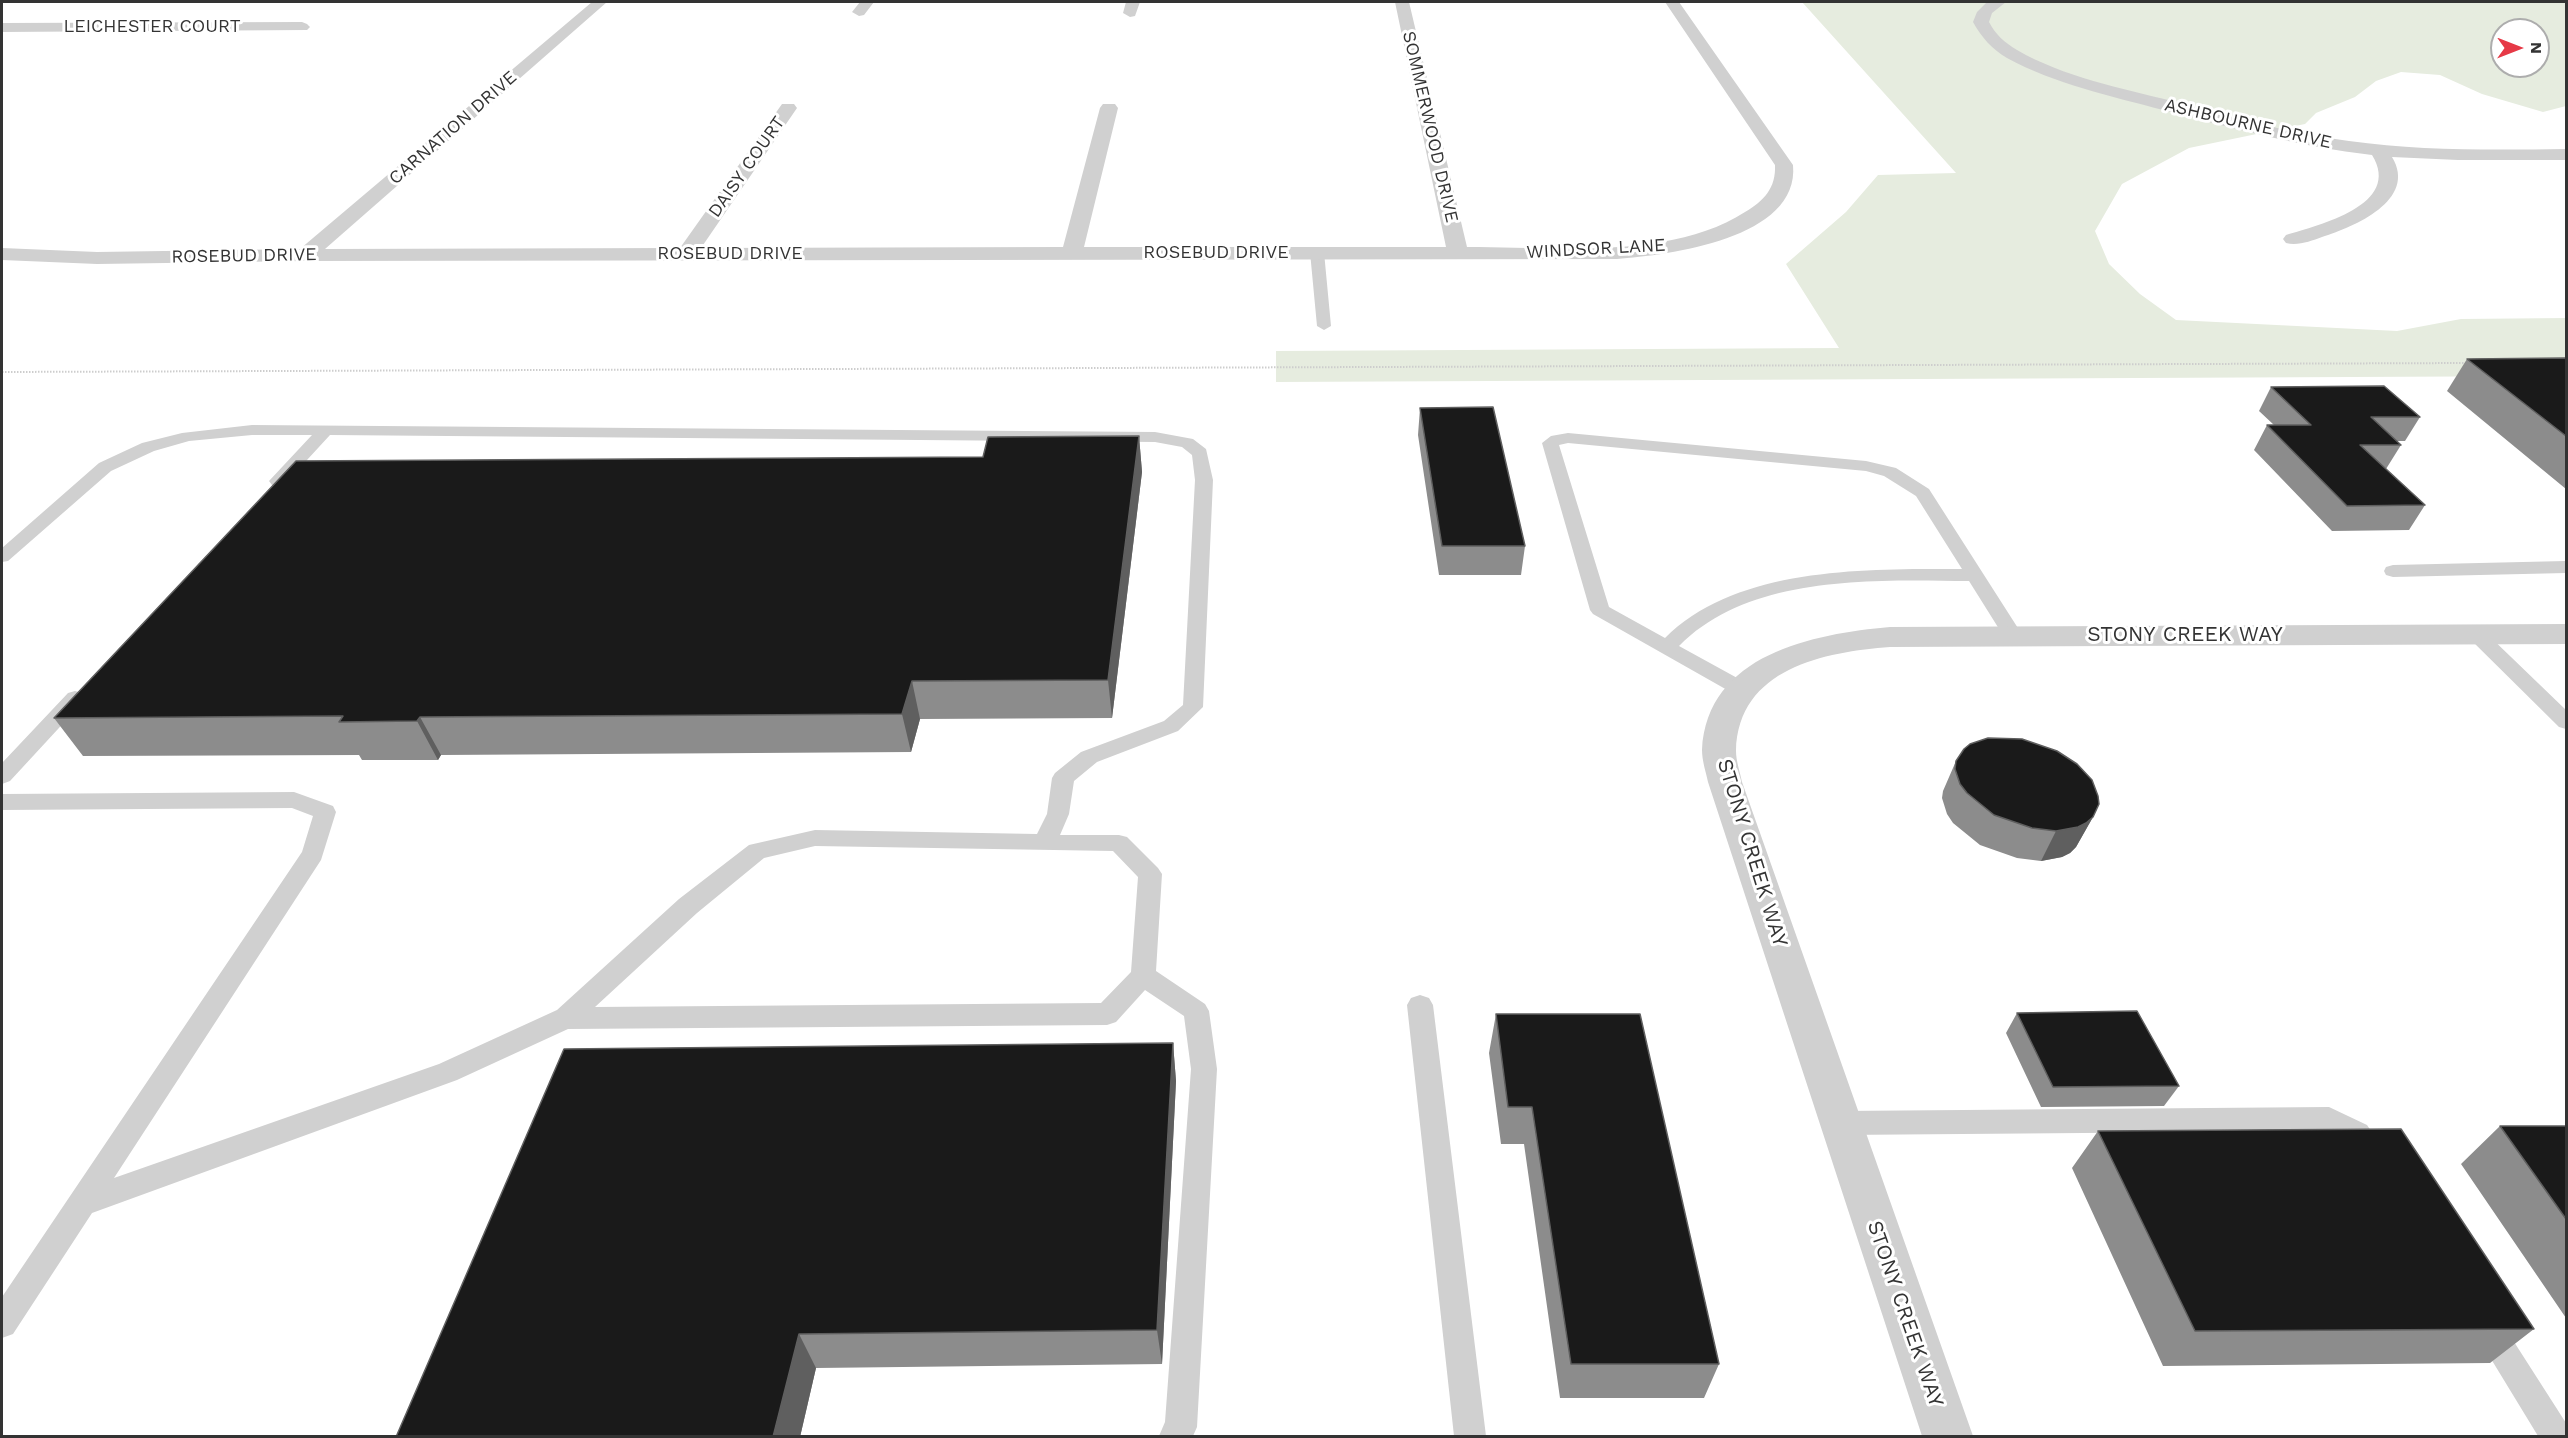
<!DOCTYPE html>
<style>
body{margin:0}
#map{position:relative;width:2568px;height:1438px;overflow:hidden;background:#fff;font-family:"Work Sans",sans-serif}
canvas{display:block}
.frame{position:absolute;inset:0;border:3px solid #333;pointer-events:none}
.north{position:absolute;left:2490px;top:18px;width:60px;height:60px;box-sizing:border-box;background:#fff;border:2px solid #adadad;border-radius:50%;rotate:90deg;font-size:16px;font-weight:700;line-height:24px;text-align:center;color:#333}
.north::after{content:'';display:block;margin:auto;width:21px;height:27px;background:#e63946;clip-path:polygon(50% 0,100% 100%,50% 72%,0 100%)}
</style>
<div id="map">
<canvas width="2568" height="1438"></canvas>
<div class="frame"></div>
<div class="north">N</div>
</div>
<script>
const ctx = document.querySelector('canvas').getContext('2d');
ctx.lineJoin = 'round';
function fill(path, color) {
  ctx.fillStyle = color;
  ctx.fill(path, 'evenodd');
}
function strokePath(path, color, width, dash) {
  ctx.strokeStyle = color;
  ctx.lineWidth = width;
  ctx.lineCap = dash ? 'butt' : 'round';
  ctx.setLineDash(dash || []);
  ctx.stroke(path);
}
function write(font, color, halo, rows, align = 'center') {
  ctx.font = font + ' "Work Sans",sans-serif';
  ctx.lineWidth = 6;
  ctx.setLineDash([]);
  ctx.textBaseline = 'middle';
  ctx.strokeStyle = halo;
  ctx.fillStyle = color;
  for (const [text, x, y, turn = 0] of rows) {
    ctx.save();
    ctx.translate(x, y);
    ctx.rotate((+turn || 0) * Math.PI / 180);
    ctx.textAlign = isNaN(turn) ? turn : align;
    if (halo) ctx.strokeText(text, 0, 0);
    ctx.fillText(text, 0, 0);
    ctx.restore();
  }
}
fill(new Path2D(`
 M 1802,2 L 2566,2 L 2566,106 L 2543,112 L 2482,94 L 2440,75 L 2401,72 L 2376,81 L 2355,97 L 2316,113 L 2305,124 L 2189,148 L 2122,184 L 2095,231 L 2109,264 L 2140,294 L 2176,320 L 2397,331 L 2461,319 L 2566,318 L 2566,376 L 1276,382 L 1276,351 L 1839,348 L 1786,264 L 1846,212 L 1878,175 L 1956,173 ZM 2502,30 L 2538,30 L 2538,66 L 2502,66 Z`), '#e6ecdf');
strokePath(new Path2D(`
 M 2,372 L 2470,363`), '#cdcdcd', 2, [1.5, 1.5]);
fill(new Path2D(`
 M 1317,248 L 1324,252 L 1331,326 L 1324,330 L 1317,326 L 1310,252 Z
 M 252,425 L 1155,432 L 1193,439 L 1206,449 L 1213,480 L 1203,707 L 1178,731 L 1097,762 L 1074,781 L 1069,814 L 1060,835 L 1119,835 L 1127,837 L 1158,868 L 1162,874 L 1156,971 L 1205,1004 L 1209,1011 L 1217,1069 L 1197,1427 L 1193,1436 L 1159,1436 L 1165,1422 L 1191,1069 L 1184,1016 L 1145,990 L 1116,1022 L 1107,1025 L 568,1029 L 457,1080 L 92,1213 L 13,1334 L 2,1338 L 2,1297 L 302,852 L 313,816 L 292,808 L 2,810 L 2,794 L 294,792 L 333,806 L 336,812 L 321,860 L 114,1178 L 439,1064 L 557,1010 L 679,899 L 749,845 L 815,830 L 1037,834 L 1047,814 L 1052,778 L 1055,773 L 1081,752 L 1164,721 L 1183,705 L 1195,480 L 1192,455 L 1182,447 L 1155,442 L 330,435 L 284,485 L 272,485 L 269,481 L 312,435 L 252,435 L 189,441 L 154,451 L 111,471 L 8,561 L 2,562 L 2,548 L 99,463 L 142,443 L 182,433 ZM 815,846 L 1113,851 L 1138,877 L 1131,972 L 1101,1003 L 595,1007 L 697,913 L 764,858 Z
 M 1568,433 L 1866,461 L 1896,468 L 1929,489 L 2023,636 L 2020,640 L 2013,642 L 2006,640 L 1969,581 C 1875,580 1750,574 1679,646 L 1750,685 L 1753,690 L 1750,695 L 1743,697 L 1736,695 L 1593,614 L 1590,610 L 1542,443 L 1551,436 ZM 1568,443 L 1866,471 L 1884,476 L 1916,496 L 1962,569 C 1867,569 1737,566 1665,638 L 1609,607 L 1559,445 Z
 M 2566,561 L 2566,573 L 2393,577 L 2386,575 L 2384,571 L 2386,567 L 2393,565 Z
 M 2476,628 L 2483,630 L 2566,710 L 2566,729 L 2559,727 L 2469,638 L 2466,634 L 2469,630 Z
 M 75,691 L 82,693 L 85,698 L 82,703 L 10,781 L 2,784 L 2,763 L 68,693 Z
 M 1420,995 L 1429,998 L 1433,1005 L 1486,1436 L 1454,1436 L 1407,1005 L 1411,998 Z
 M 2329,1107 L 2367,1125 L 2382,1147 L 2378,1156 L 2368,1159 L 2358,1156 L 2347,1143 L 2326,1131 L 1841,1135 L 1831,1132 L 1827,1123 L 1831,1114 L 1841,1111 Z
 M 2489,1316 L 2500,1320 L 2566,1423 L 2566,1436 L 2538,1436 L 2474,1331 L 2478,1320 Z`), '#d0d0d0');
fill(new Path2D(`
 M 592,2 L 607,2 L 325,249 L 680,248 L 782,104 L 794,104 L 797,108 L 701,248 L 1063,247 L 1100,108 L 1103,104 L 1115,104 L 1118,108 L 1084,247 L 1446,247 L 1395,2 L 1409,2 L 1467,247 C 1553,247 1671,260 1745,212 C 1764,201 1776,188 1775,165 L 1665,2 L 1679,2 L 1793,165 C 1800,239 1668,255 1617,259 L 305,261 L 97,264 L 2,260 L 2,248 L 97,252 L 300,249 Z
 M 860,2 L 874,2 L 864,15 L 859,16 L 852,12 Z
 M 1126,2 L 1140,2 L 1135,16 L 1130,17 L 1123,13 Z
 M 1987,2 L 2006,2 L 1992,13 L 1989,22 C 1995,34 2005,43 2017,50 C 2064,77 2120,88 2172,101 C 2230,117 2289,133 2349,141 C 2420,151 2494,150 2566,149 L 2566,160 L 2458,160 L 2392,157 C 2418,200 2354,227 2322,237 C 2311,241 2298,246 2286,243 L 2283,239 L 2286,235 C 2319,225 2403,205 2372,155 C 2301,147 2232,128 2163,110 C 2111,96 2055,84 2007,58 C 1993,50 1981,37 1973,22 L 1977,12 Z
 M 302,22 L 307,24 L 310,27 L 307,30 L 2,32 L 2,23 Z
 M 2566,624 L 2566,644 L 1890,647 C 1825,652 1738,668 1736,751 C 1736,761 1740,772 1742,782 L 1973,1436 L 1922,1436 L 1708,782 C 1706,772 1702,761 1702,750 C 1707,654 1813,634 1890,627 Z`), '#d0d0d0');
fill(new Path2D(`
 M 2566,358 L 2566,489 L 2447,391 L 2467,359 Z
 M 2271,387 L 2420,417 L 2405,441 L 2397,441 L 2401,445 L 2386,469 L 2425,505 L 2409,530 L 2332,531 L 2254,450 L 2267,425 L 2274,425 L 2259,411 Z
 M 1420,408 L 1525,546 L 1521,575 L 1439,575 L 1418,435 Z
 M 1139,436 L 1142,472 L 1112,718 L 920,719 L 911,752 L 441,755 L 438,760 L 362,760 L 359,755 L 83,756 L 54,718 L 983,457 Z
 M 1956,761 L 2093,817 L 2076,847 L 2070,853 L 2062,857 L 2041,861 L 2017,858 L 1980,845 L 1953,823 L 1947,814 L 1942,798 L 1943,791 Z
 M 2017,1013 L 2179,1086 L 2164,1106 L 2041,1107 L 2006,1033 Z
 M 1496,1014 L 1719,1364 L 1704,1398 L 1560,1398 L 1524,1144 L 1501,1144 L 1489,1053 Z
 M 1173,1043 L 1176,1081 L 1162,1364 L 816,1368 L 800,1437 L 396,1437 Z
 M 2500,1126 L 2566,1126 L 2566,1318 L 2461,1164 Z
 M 2098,1131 L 2534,1329 L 2490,1363 L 2163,1366 L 2072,1168 Z`), '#8c8c8c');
fill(new Path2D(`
 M 1139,436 L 1142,472 L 1112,718 L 1108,680 Z
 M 912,681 L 920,719 L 911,752 L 902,714 Z
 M 420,717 L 441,755 L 438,760 L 417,721 Z
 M 2093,817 L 2076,847 L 2070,853 L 2062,857 L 2041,861 L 2056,831 Z
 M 1173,1043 L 1176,1081 L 1162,1364 L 1157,1330 Z
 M 799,1334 L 816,1368 L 800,1437 L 773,1437 Z`), '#5f5f5f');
const building = new Path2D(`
 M 2566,358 L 2566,436 L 2467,359 Z
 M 2384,386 L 2420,417 L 2371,417 L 2401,445 L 2360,445 L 2425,505 L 2347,506 L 2267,425 L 2311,425 L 2271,387 Z
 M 1493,407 L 1525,546 L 1442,546 L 1420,408 Z
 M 1139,436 L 1108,680 L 912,681 L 902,714 L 420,717 L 417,721 L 339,722 L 343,716 L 54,718 L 296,461 L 983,457 L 988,437 Z
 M 1988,738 L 2022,739 L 2057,751 L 2077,764 L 2092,780 L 2098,796 L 2099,804 L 2093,817 L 2086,823 L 2078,827 L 2056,831 L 2032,828 L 1994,815 L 1967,793 L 1960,784 L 1955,769 L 1956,761 L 1964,749 L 1970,744 Z
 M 2137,1011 L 2179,1086 L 2053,1087 L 2017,1013 Z
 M 1496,1014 L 1640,1014 L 1719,1364 L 1571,1364 L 1532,1107 L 1508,1107 Z
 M 1173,1043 L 1157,1330 L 799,1334 L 773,1437 L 396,1437 L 564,1049 Z
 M 2500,1126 L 2566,1126 L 2566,1219 Z
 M 2401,1129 L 2534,1329 L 2195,1331 L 2098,1131 Z`);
fill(building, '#1a1a1a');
strokePath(building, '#5f5f5f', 1.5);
write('18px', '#333', '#fff', [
 ["LEICHESTER COURT",152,27],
 ["ASHBOURNE DRIVE",2248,124,13],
 ["SOMMERWOOD DRIVE",1430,127,77],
 ["CARNATION DRIVE",453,128,-41],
 ["DAISY COURT",747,167,-55],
 ["WINDSOR LANE",1596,249,-3],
 ["ROSEBUD DRIVE",1216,253],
 ["ROSEBUD DRIVE",730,254],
 ["ROSEBUD DRIVE",244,256,-1]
]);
write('21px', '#333', '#fff', [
 ["STONY CREEK WAY",2185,635],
 ["STONY CREEK WAY",1752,853,73],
 ["STONY CREEK WAY",1905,1314,71]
]);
</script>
